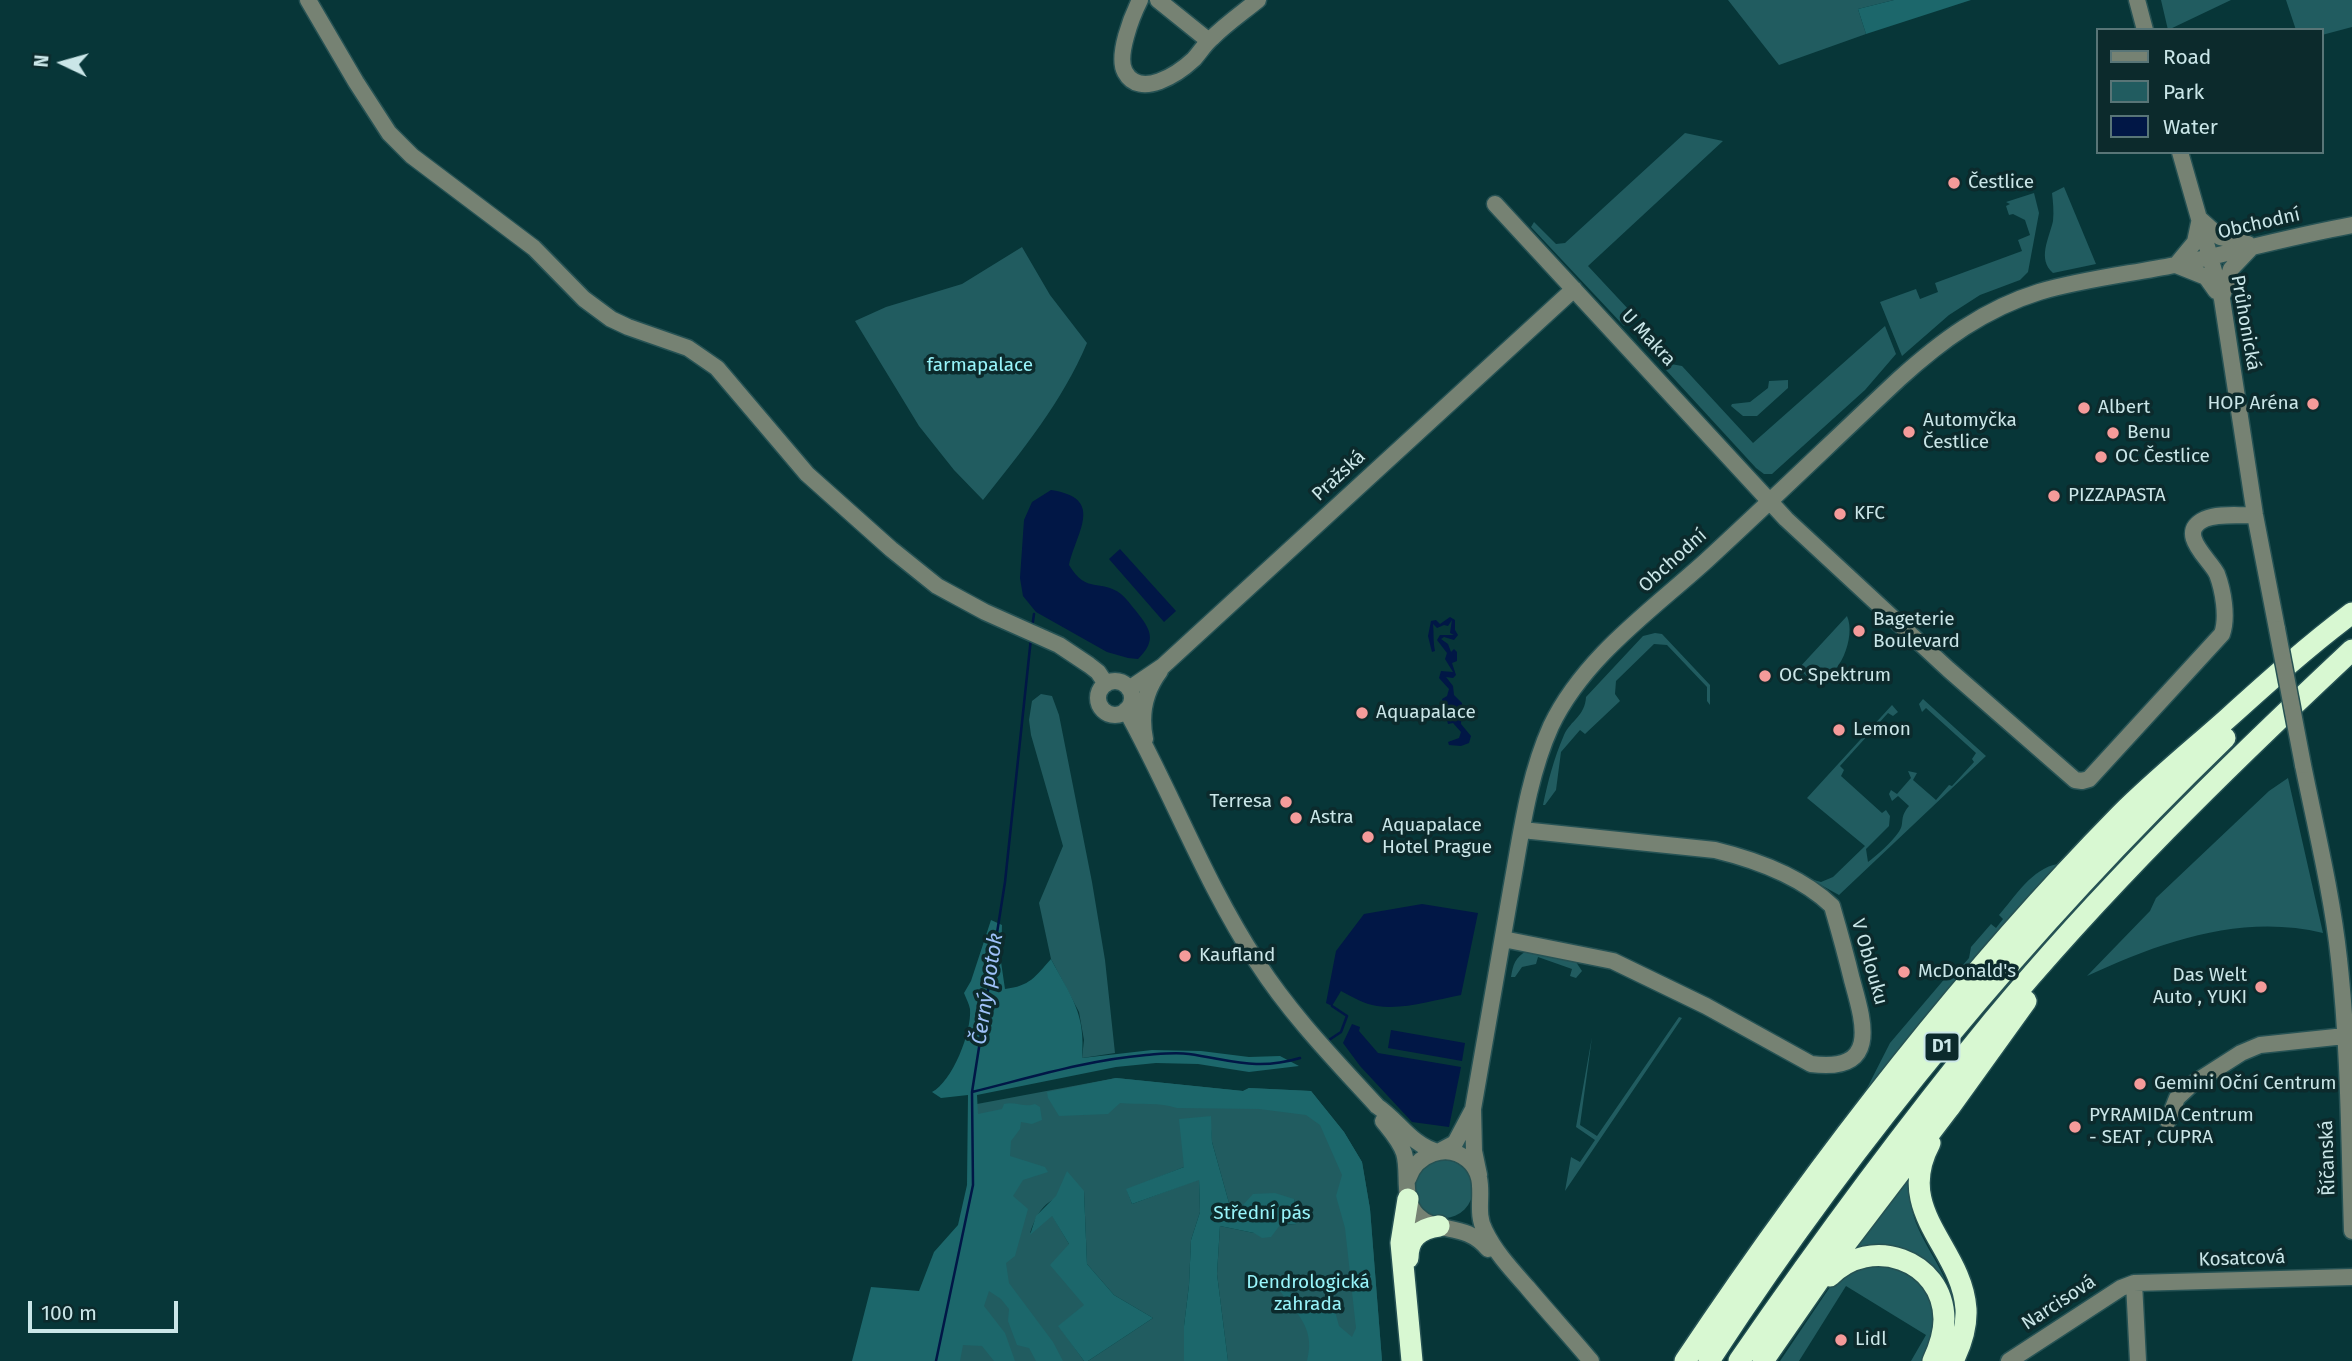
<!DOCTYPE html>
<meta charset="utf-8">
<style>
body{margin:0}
#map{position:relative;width:2352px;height:1361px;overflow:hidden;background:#073638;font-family:"Fira Sans",sans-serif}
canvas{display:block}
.legend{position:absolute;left:2096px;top:28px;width:228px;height:126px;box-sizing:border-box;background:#0c2a2c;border:2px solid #587577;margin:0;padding:9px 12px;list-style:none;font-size:21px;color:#cae6e8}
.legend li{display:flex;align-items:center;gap:14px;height:35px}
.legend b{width:35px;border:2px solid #587577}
.north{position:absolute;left:28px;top:28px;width:70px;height:70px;-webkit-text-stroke:5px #0c2a2c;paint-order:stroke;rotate:275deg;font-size:19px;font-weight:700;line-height:28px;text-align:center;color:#cae6e8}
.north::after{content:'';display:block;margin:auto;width:24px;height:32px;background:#cae6e8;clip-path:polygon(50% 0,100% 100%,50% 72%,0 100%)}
.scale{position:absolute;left:28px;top:1301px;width:150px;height:32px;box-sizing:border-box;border:4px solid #cae6e8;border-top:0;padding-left:9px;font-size:21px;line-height:24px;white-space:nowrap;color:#cae6e8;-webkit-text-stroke:5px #0c2a2c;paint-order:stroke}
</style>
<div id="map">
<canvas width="2352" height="1361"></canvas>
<ul class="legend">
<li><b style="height:9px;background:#768273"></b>Road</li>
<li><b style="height:19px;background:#215c60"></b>Park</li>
<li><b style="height:19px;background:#011746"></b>Water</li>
</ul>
<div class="north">N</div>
<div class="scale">100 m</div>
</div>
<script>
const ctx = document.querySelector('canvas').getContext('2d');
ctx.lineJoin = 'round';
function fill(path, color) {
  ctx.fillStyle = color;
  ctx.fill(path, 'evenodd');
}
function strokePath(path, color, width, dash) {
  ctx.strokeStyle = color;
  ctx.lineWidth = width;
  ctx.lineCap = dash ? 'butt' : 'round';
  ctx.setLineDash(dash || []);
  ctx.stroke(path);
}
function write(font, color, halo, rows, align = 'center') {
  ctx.font = font + ' "Fira Sans",sans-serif';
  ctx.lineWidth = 7;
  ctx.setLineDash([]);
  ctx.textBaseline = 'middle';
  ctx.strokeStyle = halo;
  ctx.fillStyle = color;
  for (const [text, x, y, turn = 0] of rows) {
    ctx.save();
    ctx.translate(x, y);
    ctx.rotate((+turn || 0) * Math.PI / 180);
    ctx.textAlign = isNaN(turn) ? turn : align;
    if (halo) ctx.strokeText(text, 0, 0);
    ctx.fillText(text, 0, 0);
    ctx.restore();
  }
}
fill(new Path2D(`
 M 1728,0 L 1894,0 L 1858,9 L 1866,34 L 1779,65 Z
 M 2161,0 L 2231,0 L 2168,30 Z
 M 2286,0 L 2352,0 L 2352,27 L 2322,35 L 2322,30 L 2296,30 Z
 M 1685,133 L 1723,141 L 1588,266 L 1630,311 L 1631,320 L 1624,326 L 1531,227 L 1534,222 L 1556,244 L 1565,243 Z
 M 2064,187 L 2096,264 L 2053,273 C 2037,259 2049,239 2053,221 C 2054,211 2053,202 2052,193 Z
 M 2034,193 L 2039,213 L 2028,272 L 2020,280 L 1980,295 L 1949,315 L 1902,356 L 1880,302 L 1916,289 L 1920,299 L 1938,292 L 1935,283 L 2022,251 L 2018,240 L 2030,235 L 2025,220 L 2013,214 L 2009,215 L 2006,206 L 2010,204 L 2006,202 Z
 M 1022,247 L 1050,295 L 1087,343 C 1062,402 1022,451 983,500 L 954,470 L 919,426 L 855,321 L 886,307 L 962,284 Z
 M 1885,326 L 1896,354 L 1865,390 L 1772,474 L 1764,474 L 1756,468 L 1666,370 L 1671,364 L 1682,366 L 1753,443 Z
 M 1788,380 L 1788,388 L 1757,416 L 1743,416 L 1731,406 L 1732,404 L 1750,402 L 1768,388 L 1769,381 Z
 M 1847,616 C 1859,643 1827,705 1799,668 Z
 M 1655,633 L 1662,634 L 1710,685 L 1710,705 L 1707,701 L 1707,687 L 1667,645 L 1654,644 L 1616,681 L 1615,694 L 1620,701 L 1585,734 L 1580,730 L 1561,752 L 1556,790 L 1545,805 L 1543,805 C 1548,781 1554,758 1564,735 C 1571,720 1585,716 1586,697 L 1643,636 Z
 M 1041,694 L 1052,696 L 1059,715 L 1092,882 L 1105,960 L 1115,1053 L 1082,1058 L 1084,1040 L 1079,1012 L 1051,959 L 1039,903 L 1063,846 L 1031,735 L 1029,720 L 1032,701 Z
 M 1923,699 L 1986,756 L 1839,895 L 1810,879 L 1821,882 L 1833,877 L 1865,846 L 1807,798 L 1892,705 L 1898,712 L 1893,716 L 1888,713 L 1840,766 L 1844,770 L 1841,776 L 1882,813 L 1886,810 L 1890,816 L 1889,826 L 1866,849 L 1868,862 C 1877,855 1891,843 1898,833 C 1906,823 1898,819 1909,806 L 1898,796 L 1892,801 L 1889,794 L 1891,790 L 1897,794 L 1911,778 L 1908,771 L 1917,773 L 1913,780 L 1936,800 L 1949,785 L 1952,786 L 1974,762 L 1972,759 L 1976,753 L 1926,708 L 1922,712 L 1919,704 Z
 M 2288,778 L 2323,933 C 2242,913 2160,942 2087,976 L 2150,911 L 2156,898 L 2269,791 Z
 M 2058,864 L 2058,866 L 1863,1096 L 1890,1043 L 1947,976 L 1956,973 L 1969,958 L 1971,947 L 1991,924 L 1996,928 L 2003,919 L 1999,915 C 2015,897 2032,868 2058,864 Z
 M 1527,951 L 1576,962 L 1582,971 L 1576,978 L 1570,976 L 1572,969 L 1538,957 L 1536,964 L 1522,967 L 1515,977 L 1511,977 C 1513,965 1515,957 1527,951 Z
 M 1679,1017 L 1682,1018 L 1565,1191 L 1571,1157 L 1580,1162 L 1595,1140 L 1576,1127 L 1592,1037 L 1580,1125 L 1597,1136 Z
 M 1116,1078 L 1243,1091 L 1249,1088 L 1311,1091 L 1344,1132 L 1362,1162 L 1370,1209 L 1382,1361 L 1228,1361 L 1217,1274 L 1220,1226 L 1254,1233 L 1279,1225 L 1296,1224 L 1294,1199 L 1243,1205 L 1229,1203 L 1212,1142 L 1210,1116 L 1184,1167 L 1127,1190 L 1132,1204 L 1199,1179 L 1200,1212 L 1191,1240 L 1189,1285 L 1184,1326 L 1184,1361 L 1088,1361 L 1153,1318 L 1114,1295 L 1087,1264 L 1084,1191 C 1052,1197 1041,1201 1030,1233 L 1052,1215 L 1069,1244 L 1085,1305 L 1059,1326 L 1084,1361 L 943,1361 L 949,1339 L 977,1104 Z
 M1415 1189a29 29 0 1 1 58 0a29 29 0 1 1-58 0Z
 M 1905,1177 L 1909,1180 C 1910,1194 1911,1210 1916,1223 C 1931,1260 1955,1280 1953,1323 C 1947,1308 1941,1278 1931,1267 C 1912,1244 1881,1245 1854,1247 Z
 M 1874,1260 L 1921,1276 L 1939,1314 L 1925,1361 L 1911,1361 L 1926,1335 L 1846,1286 L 1799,1361 L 1780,1361 L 1834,1281 Z`), '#215c60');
fill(new Path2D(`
 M 1894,0 L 1971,0 L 1866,34 L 1858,9 Z
 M 991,920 L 1002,925 L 1001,962 L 1005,989 C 1030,986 1035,977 1051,959 C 1071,997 1086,1013 1082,1058 L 1152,1050 L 1201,1051 L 1249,1057 L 1280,1056 L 1299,1066 L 1249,1072 L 1198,1064 L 1156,1063 L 1116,1067 L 977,1095 L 978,1114 L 1002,1109 L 1004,1104 C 1015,1101 1024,1108 1035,1104 L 1040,1107 L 1042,1120 L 1032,1124 L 1021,1122 L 1020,1129 L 1011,1141 L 1010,1156 L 1045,1167 L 1048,1172 L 1023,1180 L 1013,1196 L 1028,1209 L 1015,1256 L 1006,1263 L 1009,1283 L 1053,1342 L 1063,1361 L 1036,1361 L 1029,1348 L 1017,1345 L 1008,1321 L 1009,1309 L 1001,1299 L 989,1291 L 984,1306 L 1005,1333 L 1015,1361 L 994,1361 L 982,1346 L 963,1345 L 960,1361 L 852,1361 L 871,1287 L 919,1291 L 934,1252 L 958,1225 L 967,1185 L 968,1095 L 941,1098 L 932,1092 C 952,1082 972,1032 970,1009 C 969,1004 966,998 964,993 L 971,981 Z
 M 1116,1078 L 1243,1091 L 1249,1088 L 1311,1091 L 1344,1132 L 1362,1162 L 1370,1209 L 1382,1361 L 1307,1361 C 1317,1323 1291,1311 1275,1283 L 1289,1287 L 1290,1293 L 1306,1301 L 1315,1310 L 1332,1300 L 1339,1326 L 1352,1337 L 1356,1328 L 1345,1228 L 1336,1196 L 1342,1175 L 1320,1125 L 1306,1115 L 1259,1109 L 1177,1108 C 1160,1102 1139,1105 1120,1103 L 1108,1114 L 1059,1116 L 1048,1098 L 1047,1092 Z
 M 1211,1116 L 1212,1142 L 1229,1203 L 1243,1205 L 1253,1194 L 1275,1193 L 1294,1199 L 1296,1224 L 1280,1225 L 1271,1237 L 1262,1238 L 1254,1233 L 1220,1226 L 1217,1274 L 1228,1361 L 1184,1361 L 1184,1326 L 1189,1285 L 1191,1240 L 1200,1212 L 1199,1180 L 1132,1204 L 1126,1189 L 1184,1167 L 1179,1119 Z
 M 1067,1171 L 1084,1191 L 1087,1264 L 1114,1295 L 1153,1318 L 1088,1361 L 1084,1361 L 1058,1326 L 1084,1305 L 1050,1265 L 1069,1244 L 1052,1216 L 1030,1235 L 1036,1216 L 1056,1196 Z`), '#1c676b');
fill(new Path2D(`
 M 1051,490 C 1105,498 1077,531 1069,565 C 1087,595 1100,578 1121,594 C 1126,598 1131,605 1136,611 C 1151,630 1157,640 1138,659 L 1128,658 L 1107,652 L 1036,612 L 1023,596 L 1020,578 L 1024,520 L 1032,502 Z
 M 1120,549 L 1176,611 L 1164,622 L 1109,559 Z
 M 1450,617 L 1455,620 L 1455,630 L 1458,635 L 1454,640 L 1444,637 L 1441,639 L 1448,644 L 1451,652 L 1454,649 L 1457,652 L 1457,661 L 1452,663 L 1456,675 L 1453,678 L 1446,677 L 1453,686 L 1454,695 L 1462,703 L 1461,724 L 1471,736 L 1469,743 L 1461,746 L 1449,745 L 1448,742 L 1459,738 L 1461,732 L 1453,723 L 1448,724 L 1442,699 L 1447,696 L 1449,689 L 1439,678 L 1441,671 L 1453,672 L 1445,659 L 1447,653 L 1437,640 L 1440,635 L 1454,635 L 1450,633 L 1452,620 L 1448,626 L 1444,625 L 1437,628 L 1433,624 C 1434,634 1433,641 1435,651 L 1432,652 L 1428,636 L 1431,621 L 1436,620 L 1440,624 Z
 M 1422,904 L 1478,913 L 1461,995 C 1434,1000 1404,1010 1377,1006 C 1364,1004 1352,997 1341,991 L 1332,1006 L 1326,1003 L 1336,951 L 1364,914 Z
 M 1352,1024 L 1360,1027 L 1359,1031 L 1378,1053 L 1461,1067 L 1449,1127 L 1412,1122 L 1360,1066 L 1343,1043 Z
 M 1391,1030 L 1465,1043 L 1462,1061 L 1388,1048 Z`), '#011746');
strokePath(new Path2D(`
 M 1032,628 L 1034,614
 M 1329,1040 L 1341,1032 L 1347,1016 L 1332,1006
 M 972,1092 C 1029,1078 1087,1060 1146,1055 C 1160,1054 1175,1052 1189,1054 C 1232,1060 1256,1071 1300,1058
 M 936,1361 L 973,1185 L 972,1092 L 1005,882 L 1031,638`), '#011746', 2.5);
const minor = new Path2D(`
 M 308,0 L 356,82 L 389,133 L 412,156 L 534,248 L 584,299 L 611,319 L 628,327 L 688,348 L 717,368 L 807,474 L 891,549 L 937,586 L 985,612 L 1059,645 L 1089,665 L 1098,672 L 1106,684
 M 1140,0 C 1132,16 1116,56 1125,72 C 1140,100 1179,73 1194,59 C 1200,52 1205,44 1212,38 C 1226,24 1242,13 1258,0
 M 1158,0 L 1209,41
 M 2137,0 L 2145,30
 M 2180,152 L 2222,299 L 2255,515 L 2277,629
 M 1495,204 L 1786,519 L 1948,669 L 2075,780 L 2082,781 L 2089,779 L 2222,634 C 2228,617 2223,590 2217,574 C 2210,559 2175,533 2205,519 C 2219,513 2240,516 2255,515
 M 2201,220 L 2220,237 L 2248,244
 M 2176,265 L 2206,277 L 2216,291
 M 2176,265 L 2195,242 L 2199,223
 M 2222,297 L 2231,269 L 2251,248
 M1098 698a17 17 0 1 1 34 0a17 17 0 1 1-34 0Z
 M 1129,689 L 1163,666 L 1574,289
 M 1126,710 C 1172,793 1205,883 1257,962 C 1291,1015 1335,1060 1377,1106 C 1399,1121 1411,1145 1438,1152
 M 1145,739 C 1140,714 1145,691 1160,671
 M 2303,765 C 2316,829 2332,894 2339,959 C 2349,1049 2349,1140 2352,1231
 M 1503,939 L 1613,961 L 1706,1006 L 1811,1064 C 1880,1073 1864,1023 1852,980 C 1846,955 1839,930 1832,906 C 1801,876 1756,860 1715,850 L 1522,830
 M 1383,1121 C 1391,1131 1400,1141 1404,1153 C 1410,1173 1401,1198 1417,1215 C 1436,1235 1465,1221 1488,1249
 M 2168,1121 L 2177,1098 L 2191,1085 L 2241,1053 L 2260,1045 L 2345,1036
 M 1440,1151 L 1455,1143 L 1472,1111
 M 1479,1175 L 1474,1151 L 1473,1109 C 1485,1036 1498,963 1511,890 C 1521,835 1528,777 1551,726 C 1584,657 1652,610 1707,560 C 1771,501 1835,439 1899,379 C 1941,341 1984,309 2039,292 C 2083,279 2130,274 2175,265 C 2234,252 2292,236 2352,225
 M 1408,1179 C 1416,1154 1447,1142 1468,1160 C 1491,1180 1472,1208 1485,1231 C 1495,1252 1512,1270 1527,1287 C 1548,1312 1570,1336 1591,1361
 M 2134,1283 L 2138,1361
 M 2009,1361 L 2121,1288 L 2134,1283 L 2352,1277`);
const highway = new Path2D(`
 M 1930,1143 C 1893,1212 1962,1247 1966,1309 C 1967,1328 1961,1345 1953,1361
 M 1408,1199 L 1401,1243 L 1412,1361
 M 1408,1258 C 1408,1238 1419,1229 1439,1226
 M 1830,1276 C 1870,1235 1943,1259 1944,1319 C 1944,1334 1939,1348 1933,1361
 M 1685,1361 C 1814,1168 1957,981 2120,815 C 2154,781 2191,751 2227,719 C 2268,682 2308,646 2352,613
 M 1709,1361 C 1856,1135 2032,925 2225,738
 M 1739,1361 C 1819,1245 1902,1132 1992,1022 C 2102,889 2226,768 2352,650
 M 1763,1361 L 1831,1263 L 1949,1108 L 2026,1001`);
strokePath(minor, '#265254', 19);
strokePath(highway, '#265254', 24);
strokePath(minor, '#768273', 16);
strokePath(highway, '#d8f8d2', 21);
const minorBridge = new Path2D(`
 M 2277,629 L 2303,765`);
strokePath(minorBridge, '#265254', 19, []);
strokePath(minorBridge, '#768273', 16);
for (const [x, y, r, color] of [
 [1954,183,7,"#f59b9a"],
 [2313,404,7,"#f59b9a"],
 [2084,408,7,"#f59b9a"],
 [1909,432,7,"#f59b9a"],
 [2113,433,7,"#f59b9a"],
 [2101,457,7,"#f59b9a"],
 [2054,496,7,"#f59b9a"],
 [1840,514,7,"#f59b9a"],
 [1859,631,7,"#f59b9a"],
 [1765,676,7,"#f59b9a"],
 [1362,713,7,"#f59b9a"],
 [1839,730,7,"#f59b9a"],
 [1286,802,7,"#f59b9a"],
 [1296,818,7,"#f59b9a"],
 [1368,837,7,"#f59b9a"],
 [1185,956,7,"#f59b9a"],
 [1904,972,7,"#f59b9a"],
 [2261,987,7,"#f59b9a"],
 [2140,1084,7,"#f59b9a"],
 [2075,1127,7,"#f59b9a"],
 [1841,1340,7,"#f59b9a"]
]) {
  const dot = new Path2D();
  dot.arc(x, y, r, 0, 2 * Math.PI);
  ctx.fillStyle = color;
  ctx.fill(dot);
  strokePath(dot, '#0c2a2c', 2.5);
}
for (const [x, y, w] of [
 [1942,1047,35]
]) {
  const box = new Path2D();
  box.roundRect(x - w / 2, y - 14.5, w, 29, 5);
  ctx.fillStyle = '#0c2a2c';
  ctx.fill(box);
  strokePath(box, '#cae6e8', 2);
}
write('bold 18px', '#cae6e8', null, [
 ["D1",1942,1047]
]);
write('19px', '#cae6e8', '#0c2a2c', [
 ["Čestlice",1968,183],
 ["HOP Aréna",2299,404,"right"],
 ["Albert",2098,408],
 ["Automyčka",1923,421],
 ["Čestlice",1923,443],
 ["Benu",2127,433],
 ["OC Čestlice",2115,457],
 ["PIZZAPASTA",2068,496],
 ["KFC",1854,514],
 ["Bageterie",1873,620],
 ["Boulevard",1873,642],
 ["OC Spektrum",1779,676],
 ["Aquapalace",1376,713],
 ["Lemon",1853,730],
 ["Terresa",1272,802,"right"],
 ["Astra",1310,818],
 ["Aquapalace",1382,826],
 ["Hotel Prague",1382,848],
 ["Kaufland",1199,956],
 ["McDonald's",1918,972],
 ["Das Welt",2247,976,"right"],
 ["Auto , YUKI",2247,998,"right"],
 ["Gemini Oční Centrum",2154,1084],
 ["PYRAMIDA Centrum",2089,1116],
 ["- SEAT , CUPRA",2089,1138],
 ["Lidl",1855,1340]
], 'left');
write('19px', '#cae6e8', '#0c2a2c', [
 ["Obchodní",2259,224,-13],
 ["Průhonická",2245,323,80],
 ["U Makra",1648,338,47],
 ["Pražská",1339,476,-43],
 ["Obchodní",1673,561,-42],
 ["V Oblouku",1869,962,74],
 ["Říčanská",2328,1158,-92],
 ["Kosatcová",2242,1259,-2],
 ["Narcisová",2059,1303,-33]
]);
write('19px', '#98f4fa', '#0c2a2c', [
 ["farmapalace",980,366],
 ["Střední pás",1262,1214],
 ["Dendrologická",1308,1283],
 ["zahrada",1308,1305]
]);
write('italic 21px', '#9fc1f9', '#0c2a2c', [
 ["Černý potok",988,989,-81]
]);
</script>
